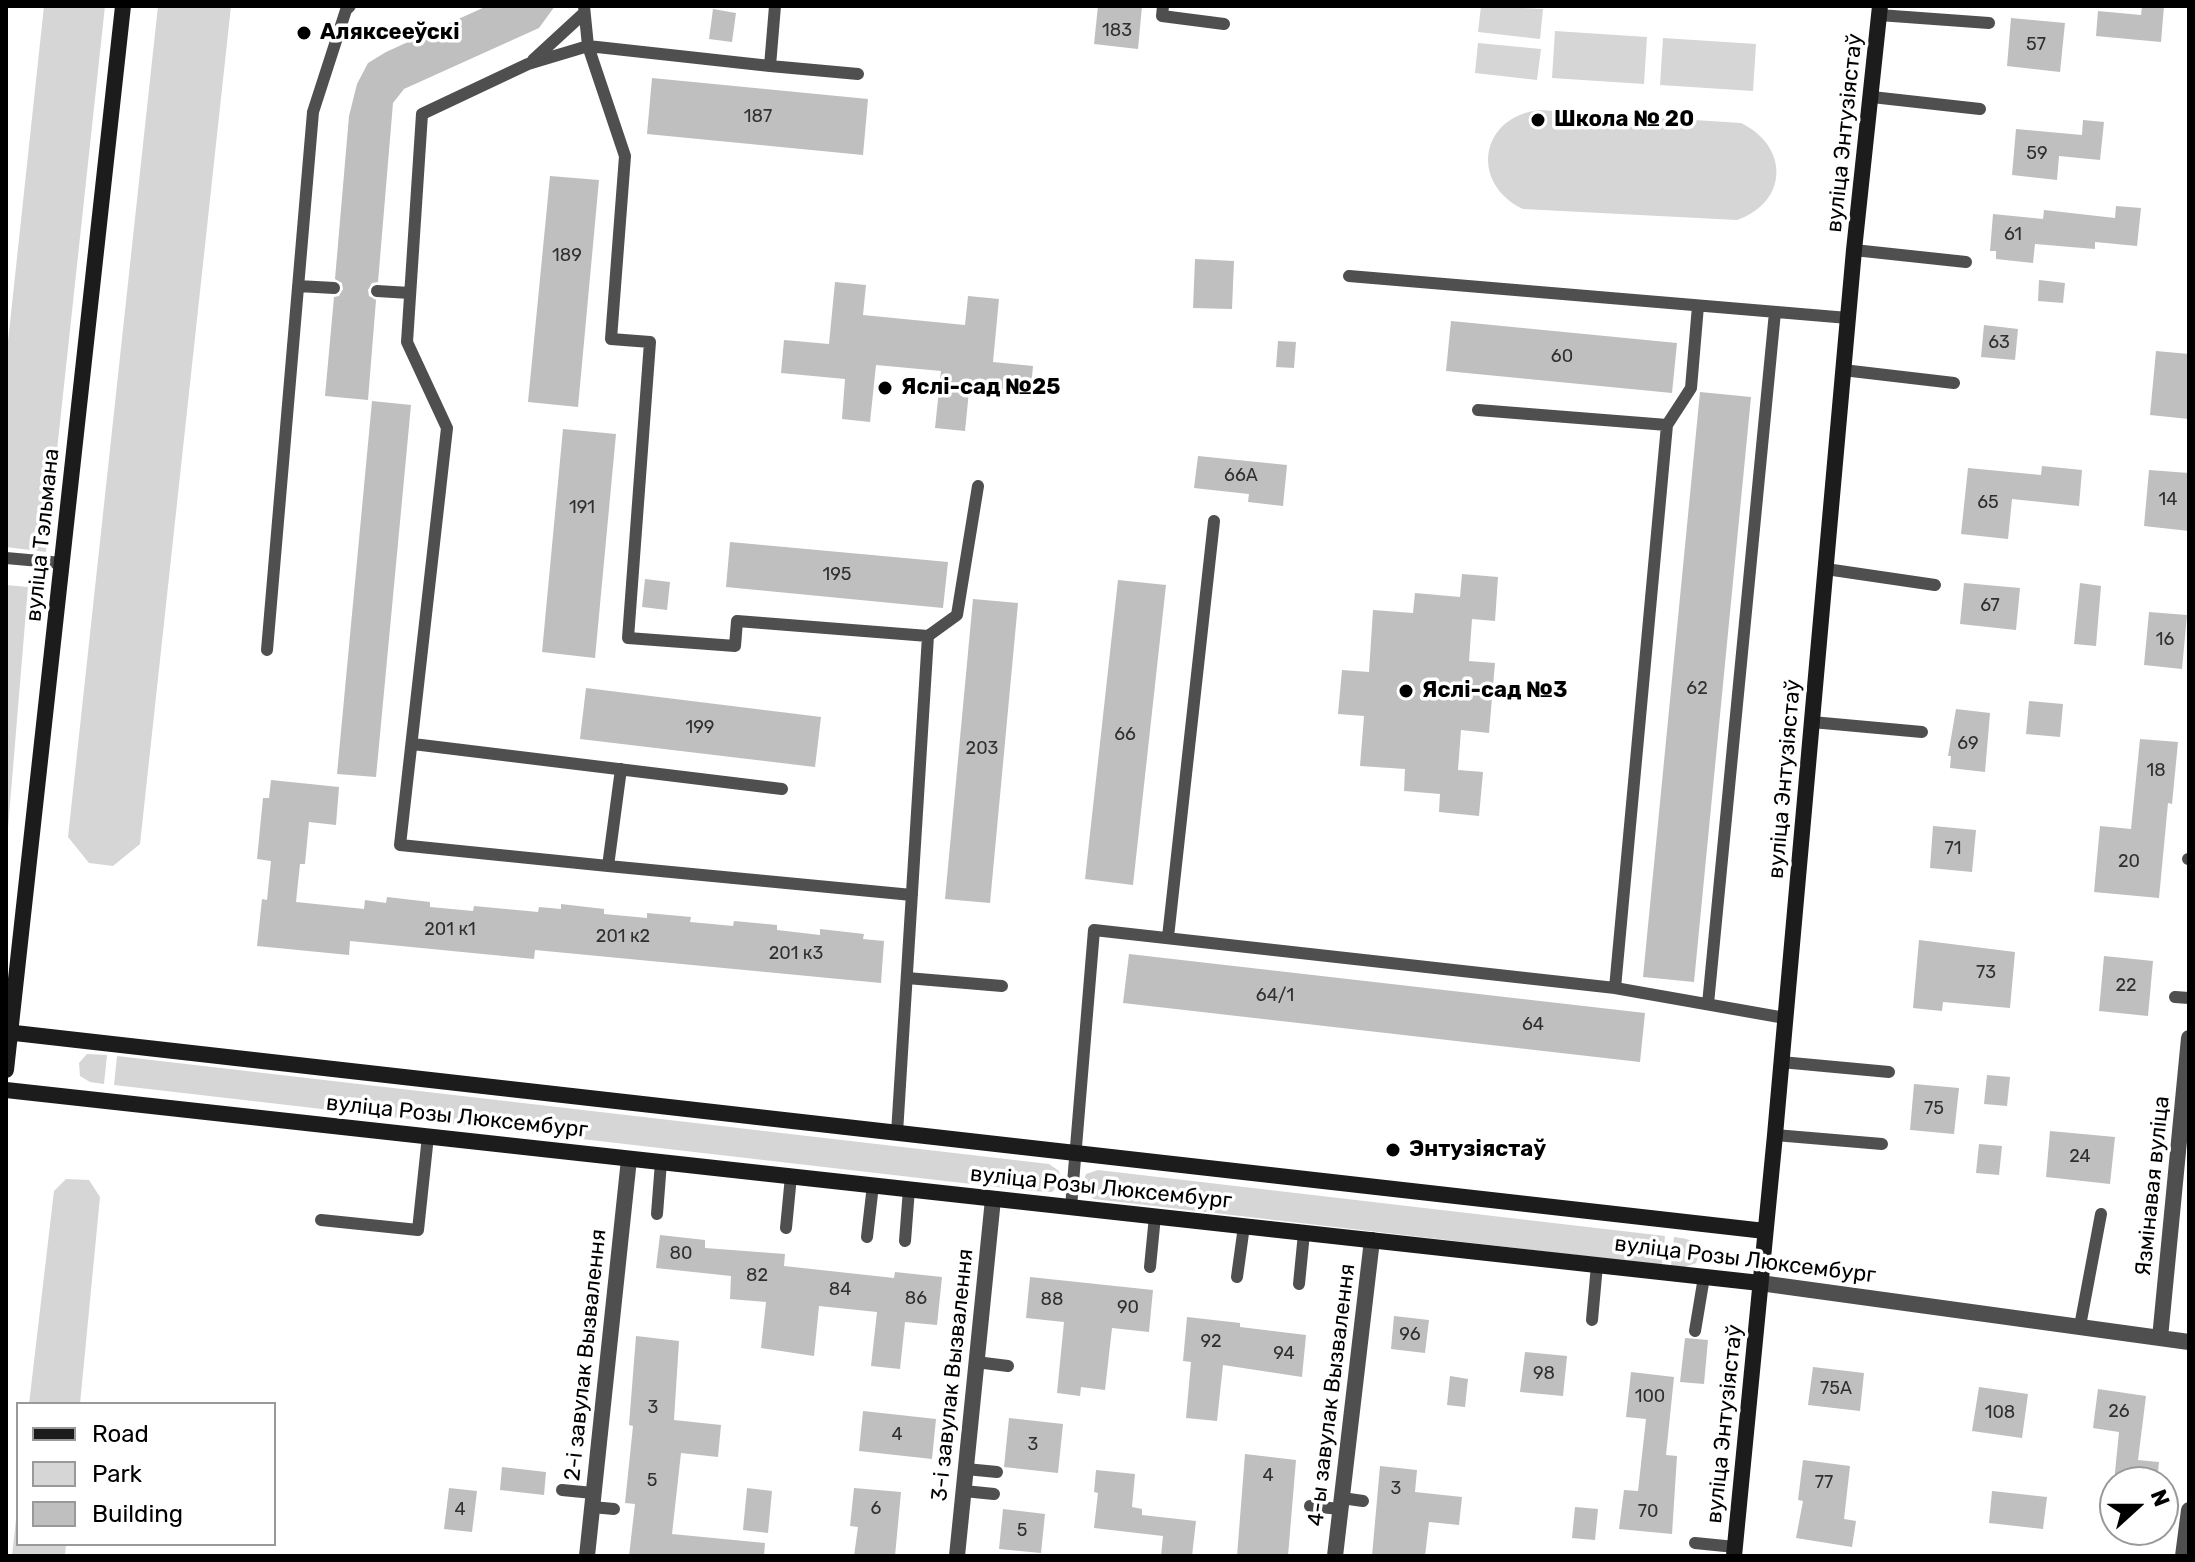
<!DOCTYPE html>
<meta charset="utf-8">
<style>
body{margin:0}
#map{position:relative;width:2195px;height:1562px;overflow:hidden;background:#fff;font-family:Rubik,sans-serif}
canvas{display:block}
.frame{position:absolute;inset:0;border:8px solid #000;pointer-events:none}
.legend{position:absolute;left:16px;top:1402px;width:260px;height:144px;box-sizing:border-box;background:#fff;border:2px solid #999;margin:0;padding:10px 14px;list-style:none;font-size:24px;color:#000}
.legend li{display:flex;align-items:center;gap:16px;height:40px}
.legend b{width:40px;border:2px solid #999}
.north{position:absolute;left:2099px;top:1466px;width:80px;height:80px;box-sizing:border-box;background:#fff;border:2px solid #999;border-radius:50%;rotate:69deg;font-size:22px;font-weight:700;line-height:32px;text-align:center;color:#000}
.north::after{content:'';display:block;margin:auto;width:28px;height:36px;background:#000;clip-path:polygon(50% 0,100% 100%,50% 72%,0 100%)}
</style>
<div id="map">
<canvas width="2195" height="1562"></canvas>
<div class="frame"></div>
<ul class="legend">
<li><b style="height:10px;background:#1c1c1c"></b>Road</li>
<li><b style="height:22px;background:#d6d6d6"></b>Park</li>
<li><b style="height:22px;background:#bfbfbf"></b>Building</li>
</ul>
<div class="north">N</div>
</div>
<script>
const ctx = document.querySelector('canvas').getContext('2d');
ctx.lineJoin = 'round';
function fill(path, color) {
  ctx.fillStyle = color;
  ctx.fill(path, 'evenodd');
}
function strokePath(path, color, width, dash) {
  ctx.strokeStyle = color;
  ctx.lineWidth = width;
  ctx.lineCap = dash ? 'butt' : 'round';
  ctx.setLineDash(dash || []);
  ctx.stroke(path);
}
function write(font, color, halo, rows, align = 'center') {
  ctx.font = font + ' Rubik,sans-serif';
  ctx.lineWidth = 7;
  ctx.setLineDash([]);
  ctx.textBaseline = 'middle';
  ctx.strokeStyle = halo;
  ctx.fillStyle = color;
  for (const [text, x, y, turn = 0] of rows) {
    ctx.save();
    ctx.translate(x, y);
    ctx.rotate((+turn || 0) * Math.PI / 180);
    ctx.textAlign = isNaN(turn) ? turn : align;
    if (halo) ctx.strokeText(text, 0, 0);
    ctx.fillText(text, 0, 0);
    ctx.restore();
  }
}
fill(new Path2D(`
 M 44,6 L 105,6 L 46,552 L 6,547 L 6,360 Z
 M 158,6 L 231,6 L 140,844 L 113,866 L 89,863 L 68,837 Z
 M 1481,6 L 1543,9 L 1540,39 L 1478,32 Z
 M 1555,31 L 1647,37 L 1644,84 L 1552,78 Z
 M 1663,38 L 1756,44 L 1753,91 L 1660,85 Z
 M 1478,43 L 1541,49 L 1537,80 L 1475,73 Z
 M 1540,110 L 1741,123 C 1789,146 1789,202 1737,220 L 1523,209 C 1469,183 1480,116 1540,110 Z
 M 6,585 L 28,587 L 6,852 Z
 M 87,1054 L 107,1055 L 104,1084 L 90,1082 L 80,1076 L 79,1063 Z
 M 117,1056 L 1049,1164 L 1059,1171 L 1061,1183 L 1052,1192 L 1032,1191 L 114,1085 Z
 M 1098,1170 L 1665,1236 L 1662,1265 L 1094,1199 L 1084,1192 L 1082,1186 L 1086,1174 Z
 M 66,1179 L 89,1180 L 100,1197 L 80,1404 L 29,1404 L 54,1191 Z
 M 1674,1237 C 1687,1239 1696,1239 1700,1251 L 1696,1263 L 1685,1267 L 1671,1266 Z
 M 18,1501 L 18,1544 L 66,1544 L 65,1556 L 12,1556 Z`), '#d6d6d6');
fill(new Path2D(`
 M 487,6 L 555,6 L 539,28 L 404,89 L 393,103 L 378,282 L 372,283 L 368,290 L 369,296 L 376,300 L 368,400 L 325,396 L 334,297 L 339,296 L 343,289 L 342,283 L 335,279 L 349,116 L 357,84 L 368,63 L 386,52 Z
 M 1098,6 L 1142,6 L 1138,49 L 1094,44 Z
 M 2142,6 L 2164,6 L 2161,42 L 2096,36 L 2098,11 L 2141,15 Z
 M 713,9 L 736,13 L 732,42 L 709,39 Z
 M 2011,18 L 2065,23 L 2060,72 L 2007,66 Z
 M 652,78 L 868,99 L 863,155 L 647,134 Z
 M 2083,120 L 2104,122 L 2100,160 L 2059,156 L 2057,180 L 2012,175 L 2016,129 L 2082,135 Z
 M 550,176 L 599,180 L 578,407 L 528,402 Z
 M 2116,206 L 2141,208 L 2137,246 L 2095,242 L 2095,249 L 2035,244 L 2033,263 L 1996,259 L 1996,251 L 1990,251 L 1993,214 L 2043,219 L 2044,210 L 2115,218 Z
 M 1195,259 L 1234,261 L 1232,309 L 1193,308 Z
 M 2039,280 L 2065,283 L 2063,303 L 2038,301 Z
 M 835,282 L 866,285 L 863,315 L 965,325 L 968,296 L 999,299 L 993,362 L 1033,366 L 1030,397 L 969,391 L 965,431 L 935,428 L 941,371 L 876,365 L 870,422 L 842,419 L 845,379 L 781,373 L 784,340 L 829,344 Z
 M 1451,321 L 1677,343 L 1672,393 L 1446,371 Z
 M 1984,325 L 2018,329 L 2015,360 L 1981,357 Z
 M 1278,341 L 1296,342 L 1294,368 L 1276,367 Z
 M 2156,351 L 2189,354 L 2189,419 L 2150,415 Z
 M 1700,392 L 1751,397 L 1694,982 L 1643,977 Z
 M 372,401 L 411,405 L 376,777 L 337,774 Z
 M 563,429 L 616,434 L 595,658 L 542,652 Z
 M 1198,456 L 1287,465 L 1283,506 L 1248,502 L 1249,494 L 1194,488 Z
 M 2042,466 L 2082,470 L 2079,506 L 2012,499 L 2008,539 L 1961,534 L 1968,468 L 2041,475 Z
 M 2149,470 L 2189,473 L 2189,531 L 2144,526 Z
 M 730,542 L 948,562 L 943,608 L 726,587 Z
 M 1462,574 L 1498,577 L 1495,621 L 1472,619 L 1469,661 L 1495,663 L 1489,733 L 1461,730 L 1458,770 L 1483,772 L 1479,816 L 1439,812 L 1440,794 L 1404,791 L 1405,769 L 1360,766 L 1364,716 L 1338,714 L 1342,670 L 1369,672 L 1373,610 L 1413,613 L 1415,593 L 1460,597 Z
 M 645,579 L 670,582 L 667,610 L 642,607 Z
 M 1118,580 L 1166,585 L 1133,885 L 1085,879 Z
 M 1964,583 L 2020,588 L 2016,630 L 1960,624 Z
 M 2080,583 L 2101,586 L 2096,646 L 2074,644 Z
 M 973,599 L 1018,603 L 990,903 L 945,899 Z
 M 2149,612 L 2187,615 L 2182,669 L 2144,665 Z
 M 586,688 L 821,717 L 815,767 L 580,739 Z
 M 2029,701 L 2063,704 L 2060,737 L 2026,734 Z
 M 1956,709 L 1990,713 L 1985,772 L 1950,768 L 1951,756 L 1948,756 Z
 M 2140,739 L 2178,742 L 2172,804 L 2168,803 L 2159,898 L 2094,892 L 2100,826 L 2131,829 Z
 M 271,780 L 339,787 L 336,825 L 309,822 L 305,864 L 300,864 L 296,902 L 364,909 L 365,900 L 386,903 L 387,897 L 430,902 L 430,907 L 473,911 L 474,906 L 538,912 L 539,907 L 561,909 L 561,904 L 604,909 L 604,914 L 647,918 L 647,913 L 691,917 L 690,922 L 712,924 L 733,926 L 734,921 L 777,925 L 777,930 L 820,935 L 820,929 L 864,934 L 863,939 L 884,941 L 881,983 L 535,950 L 534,959 L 350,941 L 349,955 L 257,946 L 262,899 L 267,900 L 271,861 L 257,859 L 263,798 L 269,798 Z
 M 1933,826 L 1976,830 L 1972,872 L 1930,868 Z
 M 1919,940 L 2015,952 L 2010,1008 L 1943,1002 L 1942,1011 L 1913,1008 Z
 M 1129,954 L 1645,1013 L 1640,1062 L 1123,1003 Z
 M 2104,956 L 2153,961 L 2148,1016 L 2099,1011 Z
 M 1987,1075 L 2010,1077 L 2007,1106 L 1984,1104 Z
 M 1914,1084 L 1959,1088 L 1954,1134 L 1910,1130 Z
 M 2050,1131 L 2115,1137 L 2110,1184 L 2046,1177 Z
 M 1979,1144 L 2002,1146 L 1999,1175 L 1976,1173 Z
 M 660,1235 L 705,1240 L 705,1248 L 785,1254 L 784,1266 L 894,1278 L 895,1272 L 942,1277 L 937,1325 L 905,1322 L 900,1369 L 871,1366 L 877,1312 L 819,1306 L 814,1356 L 761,1348 L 766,1302 L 730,1299 L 731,1276 L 656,1268 Z
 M 1030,1277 L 1153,1290 L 1149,1332 L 1112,1328 L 1105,1390 L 1081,1387 L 1080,1396 L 1057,1393 L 1064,1322 L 1026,1318 Z
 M 1394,1316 L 1429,1320 L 1425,1353 L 1391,1349 Z
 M 1187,1317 L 1240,1323 L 1240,1327 L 1306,1335 L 1302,1377 L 1223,1365 L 1217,1421 L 1186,1418 L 1191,1362 L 1183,1361 Z
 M 636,1336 L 679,1341 L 674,1420 L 721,1425 L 718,1457 L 681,1453 L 672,1534 L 765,1543 L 764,1556 L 629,1556 L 635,1504 L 625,1503 L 633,1426 L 629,1425 Z
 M 1685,1338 L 1708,1340 L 1704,1384 L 1680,1382 Z
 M 1525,1352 L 1567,1356 L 1563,1396 L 1520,1392 Z
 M 1813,1367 L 1864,1373 L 1860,1411 L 1808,1405 Z
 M 1631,1372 L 1674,1377 L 1666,1455 L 1677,1456 L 1672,1534 L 1619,1529 L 1624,1490 L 1638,1491 L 1646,1419 L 1626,1417 Z
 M 1450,1376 L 1468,1379 L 1465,1407 L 1447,1405 Z
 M 1979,1387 L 2028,1394 L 2022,1438 L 1972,1431 Z
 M 2098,1389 L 2146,1396 L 2138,1460 L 2159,1462 L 2157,1482 L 2114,1482 L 2119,1432 L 2093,1428 Z
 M 863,1411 L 936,1419 L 932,1459 L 859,1451 Z
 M 1009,1418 L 1063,1424 L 1058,1473 L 1004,1467 Z
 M 1245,1454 L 1296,1460 L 1288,1556 L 1237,1556 Z
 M 1803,1460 L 1850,1466 L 1844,1519 L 1856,1521 L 1852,1547 L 1796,1538 L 1803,1501 L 1798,1500 Z
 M 1380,1466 L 1417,1470 L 1415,1492 L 1462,1497 L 1459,1525 L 1429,1522 L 1425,1556 L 1372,1556 Z
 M 502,1467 L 546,1472 L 544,1495 L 500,1490 Z
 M 1096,1470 L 1135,1474 L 1132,1507 L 1142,1509 L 1142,1515 L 1196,1521 L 1192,1556 L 1161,1556 L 1163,1536 L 1094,1528 L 1098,1493 L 1094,1492 Z
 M 449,1488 L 477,1491 L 472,1532 L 444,1529 Z
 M 747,1488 L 772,1491 L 768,1533 L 743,1530 Z
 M 854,1488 L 901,1492 L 895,1556 L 854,1556 L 858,1527 L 850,1526 Z
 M 1992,1491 L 2047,1497 L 2043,1529 L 1989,1523 Z
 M 1575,1507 L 1598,1509 L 1595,1540 L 1572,1538 Z
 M 1003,1509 L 1045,1514 L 1041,1553 L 999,1549 Z`), '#bfbfbf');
strokePath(new Path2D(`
 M 584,6 L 588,46 L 528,64 L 422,114 L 407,342 L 447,428 L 400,845 L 608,866 L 621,769
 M 1163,6 L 1162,16 L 1224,24
 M 1879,15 L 1989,23
 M 588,46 L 625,156 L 611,339 L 650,342 L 628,638 L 735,646 L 737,621 L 928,636 L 897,1133
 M 588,46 L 770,66 L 775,6
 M 533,60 L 583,14
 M 770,66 L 858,74
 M 1872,97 L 1980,109
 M 1854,250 L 1966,262
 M 1349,276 L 1848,318
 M 298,286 L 334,288
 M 377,291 L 410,293
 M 1843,370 L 1954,383
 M 1667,425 L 1691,388 L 1698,306
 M 6,558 L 62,563
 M 1826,569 L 1935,585
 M 928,636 L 957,615 L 978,486
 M 267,650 L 313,112 L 346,10 L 350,6
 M 1812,722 L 1922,732
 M 413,744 L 782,789
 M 2188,859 L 2189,859
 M 608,866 L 912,895
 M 1168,937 L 1214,521
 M 907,978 L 1002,986
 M 1615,988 L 1785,1018
 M 2175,997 L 2189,998
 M 1708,1004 L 1775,312
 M 1781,1062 L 1889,1072
 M 1775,1135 L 1882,1144
 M 1071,1207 L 1094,930 L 1615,988 L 1667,425 L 1478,410
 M 657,1214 L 661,1162
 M 321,1220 L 418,1230 L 428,1136
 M 786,1228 L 791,1176
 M 867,1237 L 873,1185
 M 905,1241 L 909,1189
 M 1150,1267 L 1155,1216
 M 1237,1277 L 1244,1226
 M 1299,1284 L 1304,1233
 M 1592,1320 L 1597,1265
 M 2080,1326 L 2101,1214
 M 1695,1331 L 1704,1277
 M 976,1362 L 1008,1366
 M 966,1469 L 997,1472
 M 562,1490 L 593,1493
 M 964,1491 L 994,1494
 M 1342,1498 L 1363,1501
 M 1310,1506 L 1340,1509
 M 592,1507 L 614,1509
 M 1695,1543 L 1735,1547`), '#4f4f4f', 12);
strokePath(new Path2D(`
 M 1760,1283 L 2189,1342
 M 2160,1338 L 2189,1038
 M 587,1556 L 629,1159
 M 957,1556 L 993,1199
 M 1335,1556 L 1372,1240
 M 2183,1556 L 2189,1510`), '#4f4f4f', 16);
strokePath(new Path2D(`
 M 6,1032 L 1765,1231
 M 6,1070 L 123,6
 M 6,1090 L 1760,1283
 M 1734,1556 L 1775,1135 L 1854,250 L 1880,6`), '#1c1c1c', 16);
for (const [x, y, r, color] of [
 [304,33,8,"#000"],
 [1538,120,8,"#000"],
 [885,388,8,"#000"],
 [1406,691,8,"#000"],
 [1393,1150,8,"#000"]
]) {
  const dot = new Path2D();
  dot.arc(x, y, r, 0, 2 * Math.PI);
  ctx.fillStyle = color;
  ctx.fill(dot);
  strokePath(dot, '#fff', 3);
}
write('18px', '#303030', null, [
 ["183",1117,31],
 ["57",2036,45],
 ["187",758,117],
 ["59",2037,154],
 ["61",2013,235],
 ["189",567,256],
 ["63",1999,343],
 ["60",1562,357],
 ["66А",1241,476],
 ["14",2168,500],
 ["65",1988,503],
 ["191",582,508],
 ["195",837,575],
 ["67",1990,606],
 ["16",2165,640],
 ["62",1697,689],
 ["199",700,728],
 ["66",1125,735],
 ["69",1968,744],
 ["203",982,749],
 ["18",2156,771],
 ["71",1953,849],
 ["20",2129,862],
 ["201 к1",450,930],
 ["201 к2",623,937],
 ["201 к3",796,954],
 ["73",1986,973],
 ["22",2126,986],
 ["64/1",1275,996],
 ["64",1533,1025],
 ["75",1934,1109],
 ["24",2080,1157],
 ["80",681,1254],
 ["82",757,1276],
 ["84",840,1290],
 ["86",916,1299],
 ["88",1052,1300],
 ["90",1128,1308],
 ["96",1410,1335],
 ["92",1211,1342],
 ["94",1284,1354],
 ["98",1544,1374],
 ["75А",1836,1389],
 ["100",1650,1397],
 ["3",653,1408],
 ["26",2119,1412],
 ["108",2000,1413],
 ["4",897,1435],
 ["3",1033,1445],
 ["4",1268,1476],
 ["5",652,1481],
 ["77",1824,1483],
 ["3",1396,1489],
 ["6",876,1509],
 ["4",460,1510],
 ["70",1648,1512],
 ["5",1022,1531]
]);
write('bold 22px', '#000', '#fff', [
 ["Аляксееўскі",320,33],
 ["Школа № 20",1554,120],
 ["Яслі-сад №25",901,388],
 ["Яслі-сад №3",1422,691],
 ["Энтузіястаў",1409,1150]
], 'left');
write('22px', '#000', '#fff', [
 ["вуліца Энтузіястаў",1845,133,-84],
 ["вуліца Тэльмана",43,535,-84],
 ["вуліца Энтузіястаў",1785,779,-85],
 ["вуліца Розы Люксембург",457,1117,6],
 ["Язмінавая вуліца",2153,1186,-84],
 ["вуліца Розы Люксембург",1101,1188,6],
 ["вуліца Розы Люксембург",1745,1260,7],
 ["2-і завулак Вызвалення",586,1355,-84],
 ["3-і завулак Вызвалення",953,1375,-84],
 ["4-ы завулак Вызвалення",1332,1395,-83],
 ["вуліца Энтузіястаў",1725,1424,-84]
]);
</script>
